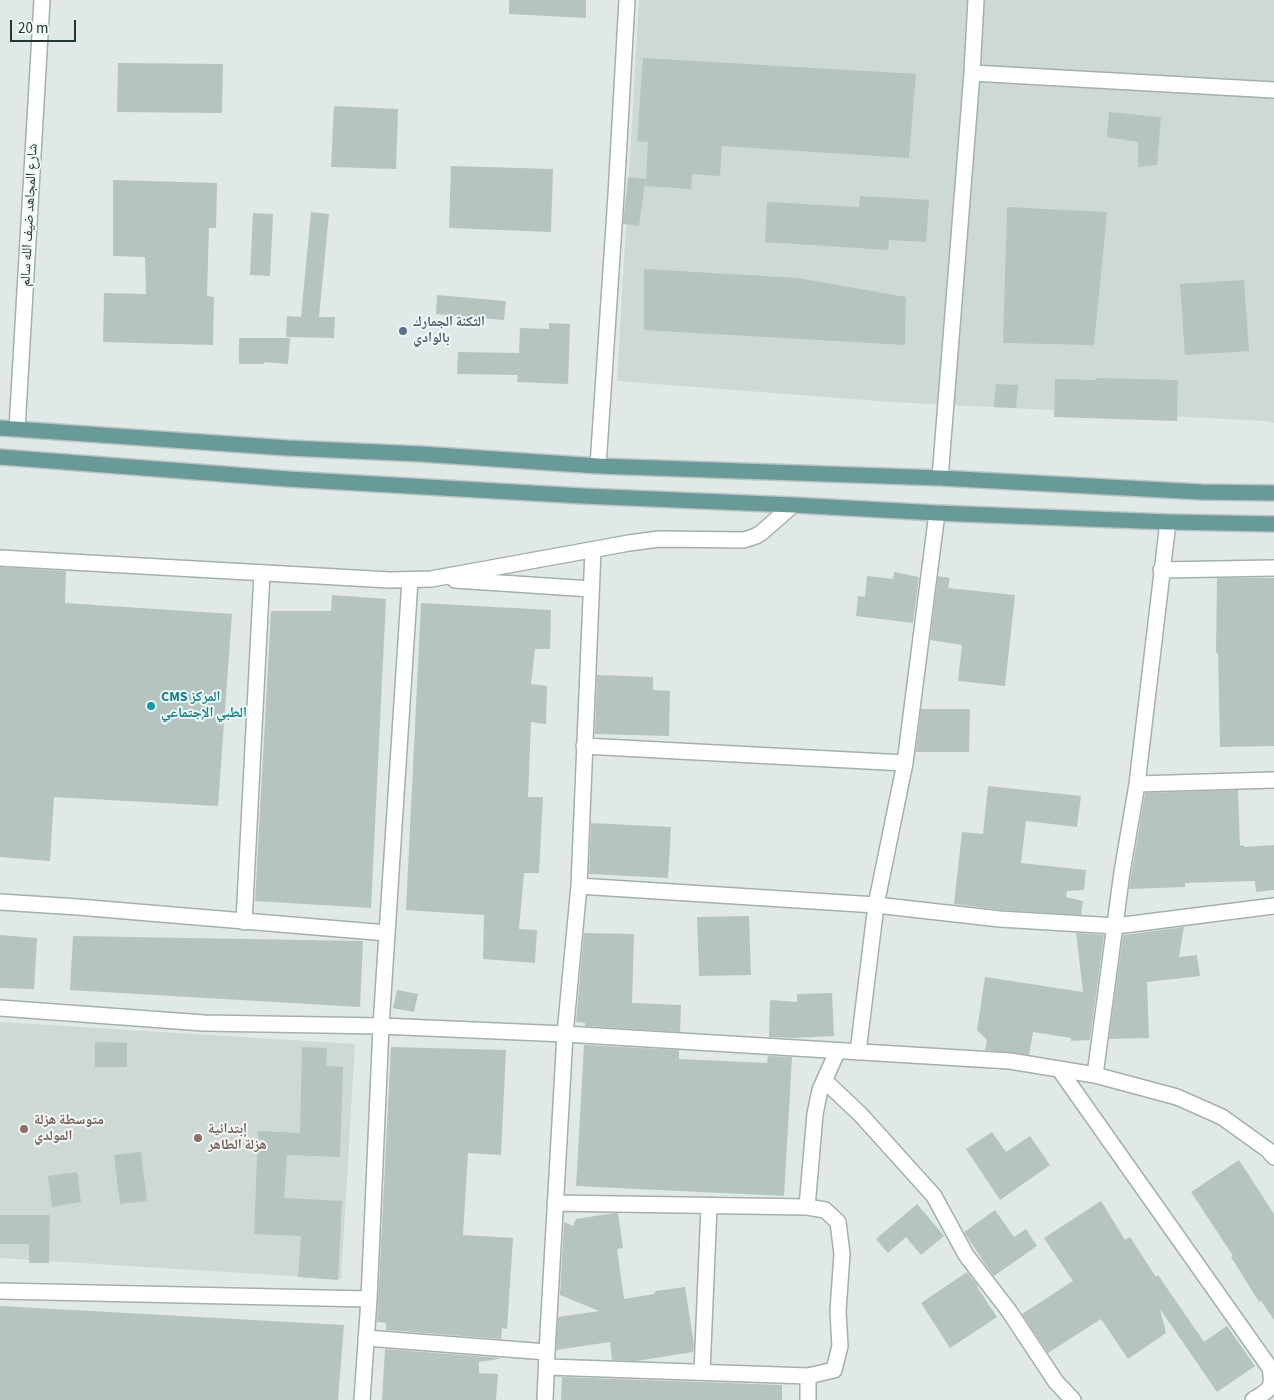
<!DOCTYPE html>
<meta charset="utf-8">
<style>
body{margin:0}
#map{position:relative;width:1274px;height:1400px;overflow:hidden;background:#e0e9e7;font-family:"Source Sans 3",sans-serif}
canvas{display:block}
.scale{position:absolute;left:10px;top:20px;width:66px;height:22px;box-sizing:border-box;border:2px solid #223836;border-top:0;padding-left:6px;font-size:15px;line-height:18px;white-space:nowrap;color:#223836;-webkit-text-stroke:4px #f0f6f4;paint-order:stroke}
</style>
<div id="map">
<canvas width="1274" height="1400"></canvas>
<div class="scale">20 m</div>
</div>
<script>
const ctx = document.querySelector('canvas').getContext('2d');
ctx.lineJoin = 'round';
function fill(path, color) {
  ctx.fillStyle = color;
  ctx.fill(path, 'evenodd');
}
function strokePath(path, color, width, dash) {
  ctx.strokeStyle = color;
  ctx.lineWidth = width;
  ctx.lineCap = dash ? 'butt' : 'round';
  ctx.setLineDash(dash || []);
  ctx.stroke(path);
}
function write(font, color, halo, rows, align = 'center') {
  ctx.font = font + ' "Source Sans 3","Noto Naskh Arabic",sans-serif';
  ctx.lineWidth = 4;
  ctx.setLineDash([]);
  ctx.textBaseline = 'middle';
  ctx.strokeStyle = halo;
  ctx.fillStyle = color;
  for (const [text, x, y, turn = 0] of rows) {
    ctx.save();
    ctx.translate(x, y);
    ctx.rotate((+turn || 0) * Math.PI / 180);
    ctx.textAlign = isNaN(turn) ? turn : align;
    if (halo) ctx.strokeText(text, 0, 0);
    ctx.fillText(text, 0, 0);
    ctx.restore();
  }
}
fill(new Path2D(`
 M 639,0 L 1274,0 L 1274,423 L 1266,421 L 891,402 L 617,381 Z
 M 0,1022 L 355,1044 L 341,1279 L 0,1258 Z`), '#ced9d6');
fill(new Path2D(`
 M 509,0 L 586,0 L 586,18 L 509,14 Z
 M 643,58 L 916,74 L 909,158 L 722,146 L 720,176 L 692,174 L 691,189 L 645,186 L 645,182 L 639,226 L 623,224 L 628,177 L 646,179 L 648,142 L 637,141 Z
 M 118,63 L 223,64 L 222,113 L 117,112 Z
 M 334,106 L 398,109 L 396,169 L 331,167 Z
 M 1109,112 L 1161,117 L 1157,165 L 1138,167 L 1138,142 L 1107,137 Z
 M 451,166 L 553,169 L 551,232 L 449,228 Z
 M 113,180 L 217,183 L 216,228 L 209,228 L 207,296 L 214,297 L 213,345 L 103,342 L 104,293 L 146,294 L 145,257 L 113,256 Z
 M 860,196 L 929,200 L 926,242 L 889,240 L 888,250 L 765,242 L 767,202 L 859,207 Z
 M 1007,207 L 1107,212 L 1094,345 L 1003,343 Z
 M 311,212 L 329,214 L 319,317 L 335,317 L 334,338 L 286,337 L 287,316 L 301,317 Z
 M 253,213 L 273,214 L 270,276 L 250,275 Z
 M 644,269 L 798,278 L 906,297 L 905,345 L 644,330 Z
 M 1244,280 L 1249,351 L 1185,355 L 1180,284 Z
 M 437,295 L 506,301 L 504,320 L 436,314 Z
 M 549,323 L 570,324 L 568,384 L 517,382 L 518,375 L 457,374 L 458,352 L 519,353 L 520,328 L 549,329 Z
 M 239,338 L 290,338 L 288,364 L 264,362 L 264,364 L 239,364 Z
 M 1096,378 L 1178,380 L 1177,421 L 1054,417 L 1055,379 L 1095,380 Z
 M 996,384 L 1018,385 L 1016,408 L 994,407 Z
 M 0,567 L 66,571 L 65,603 L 232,614 L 218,806 L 54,797 L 50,861 L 0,857 Z
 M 894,572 L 919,577 L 913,623 L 856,616 L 858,596 L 865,597 L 867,576 L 893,579 Z
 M 938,576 L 950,578 L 948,588 L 1015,595 L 1005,686 L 958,681 L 962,645 L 930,640 Z
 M 1217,578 L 1274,578 L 1274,746 L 1220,747 L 1218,653 L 1216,653 Z
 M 332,595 L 386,599 L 371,908 L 255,901 L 271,611 L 331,611 Z
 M 421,603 L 551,610 L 550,649 L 535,649 L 531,684 L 547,686 L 546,724 L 531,722 L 528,797 L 543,797 L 539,873 L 524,873 L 519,929 L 537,930 L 535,963 L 483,959 L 484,915 L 406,910 Z
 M 597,675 L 653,677 L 653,690 L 670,691 L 669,736 L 595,734 Z
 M 921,709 L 970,709 L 969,752 L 916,752 Z
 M 988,786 L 1081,796 L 1077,827 L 1026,821 L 1021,863 L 1086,870 L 1084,890 L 1067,891 L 1066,897 L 1083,901 L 1081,915 L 1001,910 L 954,904 L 962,832 L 983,834 Z
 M 1238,790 L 1240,846 L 1244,845 L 1244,847 L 1274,845 L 1274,890 L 1256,892 L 1255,881 L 1185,883 L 1185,887 L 1129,889 L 1145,793 Z
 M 591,823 L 671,827 L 668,878 L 589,874 Z
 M 749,916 L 751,975 L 699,976 L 697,917 Z
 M 1184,927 L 1179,957 L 1197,955 L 1200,976 L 1147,982 L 1149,1038 L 1109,1039 L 1123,935 Z
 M 584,933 L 634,934 L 632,1003 L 681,1005 L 680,1032 L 585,1026 L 585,1023 L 576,1022 Z
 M 1076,933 L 1104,935 L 1090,1040 L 1071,1041 L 1071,1038 L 1033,1032 L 1029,1055 L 985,1050 L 987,1040 L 977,1030 L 985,977 L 1083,992 Z
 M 0,935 L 37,938 L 34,989 L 0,988 Z
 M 73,936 L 363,941 L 360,1007 L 70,990 Z
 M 397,990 L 418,994 L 414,1012 L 393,1008 Z
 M 832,993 L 834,1036 L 793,1038 L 769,1037 L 770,1000 L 797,1002 L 797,994 Z
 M 95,1042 L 127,1043 L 127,1067 L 95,1067 Z
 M 584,1045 L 679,1050 L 679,1059 L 767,1063 L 768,1056 L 792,1057 L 784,1196 L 576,1186 Z
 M 302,1047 L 327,1048 L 326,1066 L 343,1067 L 340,1157 L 287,1155 L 284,1198 L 342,1201 L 338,1280 L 298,1277 L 301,1236 L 254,1234 L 258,1131 L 300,1133 Z
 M 391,1047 L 506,1050 L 501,1155 L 468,1153 L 463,1235 L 513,1238 L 507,1329 L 502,1328 L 501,1339 L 386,1330 L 386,1323 L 377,1322 Z
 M 992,1132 L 1006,1152 L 1030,1136 L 1050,1165 L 1000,1200 L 966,1149 Z
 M 141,1152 L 147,1201 L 120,1204 L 114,1155 Z
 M 1239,1160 L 1274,1214 L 1274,1320 L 1261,1301 L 1259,1302 L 1231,1257 L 1233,1256 L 1191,1192 Z
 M 77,1172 L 81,1202 L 52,1207 L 48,1176 Z
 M 1101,1201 L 1125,1240 L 1130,1237 L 1156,1277 L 1158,1275 L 1204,1342 L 1227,1326 L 1255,1366 L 1217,1392 L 1160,1309 L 1166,1333 L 1128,1359 L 1101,1319 L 1048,1353 L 1022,1314 L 1073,1281 L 1044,1238 Z
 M 917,1204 L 944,1236 L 921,1255 L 906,1237 L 888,1253 L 876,1239 Z
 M 995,1210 L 1014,1237 L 1026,1229 L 1037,1246 L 994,1276 L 983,1261 L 964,1232 Z
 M 615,1213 L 618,1213 L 623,1248 L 617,1249 L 624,1299 L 654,1294 L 656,1291 L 685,1287 L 694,1345 L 693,1352 L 636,1361 L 612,1360 L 610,1342 L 556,1350 L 558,1317 L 599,1311 L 560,1295 L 564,1222 L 573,1226 L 576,1219 Z
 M 0,1215 L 50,1215 L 49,1263 L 29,1263 L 29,1244 L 0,1244 Z
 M 967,1272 L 978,1286 L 977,1287 L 997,1317 L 950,1348 L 921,1303 Z
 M 0,1306 L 344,1325 L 338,1400 L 0,1400 Z
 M 385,1349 L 500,1358 L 499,1359 L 479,1362 L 479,1373 L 498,1374 L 496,1400 L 382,1400 Z
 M 562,1377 L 782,1385 L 782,1400 L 561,1400 Z`), '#b5c4c0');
const minor = new Path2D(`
 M 972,73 L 1274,90
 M 17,429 L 42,0
 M 598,466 L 616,195 L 627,0
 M 940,478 L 972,73 L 976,0
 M 0,558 L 390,580 L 431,579 L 629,543 L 659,539 L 744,540 L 756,536 L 761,533 L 793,505
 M 1161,570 L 1274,568
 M 455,580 L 591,589
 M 584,746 L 905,763
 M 1137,784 L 1274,780
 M 579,886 L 876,905 L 1000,919 L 1116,926 L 1274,906
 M 0,902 L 78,907 L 387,933
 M 244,922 L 262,573
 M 0,1008 L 204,1023 L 381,1026 L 565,1034 L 1010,1061 L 1095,1075 L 1177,1097 L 1222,1117 L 1268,1150 L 1274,1157
 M 858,1052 L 876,905 L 905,763 L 937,513
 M 1059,1069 L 1270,1368 C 1274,1389 1269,1390 1253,1400
 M 1095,1075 L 1122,872 L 1137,784 L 1168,522
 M 825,1081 L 860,1114 L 934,1196 L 966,1255 L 1009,1311 L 1056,1382 L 1073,1400
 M 555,1203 L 807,1207
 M 0,1291 L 369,1299
 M 366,1338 L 547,1352
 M 547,1367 L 808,1376
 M 702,1372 L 709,1206
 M 362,1400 L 369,1299 L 381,1026 L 410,580
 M 545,1400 L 547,1352 L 565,1034 L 579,886 L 593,550
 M 808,1400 L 808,1376 L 834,1370 L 840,1346 L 838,1311 L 842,1254 L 838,1222 L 825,1210 L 807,1207 L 815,1114 L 820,1090 L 837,1052`);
const major = new Path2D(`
 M 0,428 L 288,448 L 421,454 L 598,466 L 940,478 L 1201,492 L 1274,493
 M 0,457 L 288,479 L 583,496 L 793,505 L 937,513 L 1168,522 L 1274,524`);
strokePath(minor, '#a3b0ae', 18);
strokePath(major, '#bdc3c3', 18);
strokePath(minor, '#fff', 15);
strokePath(major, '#689b98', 15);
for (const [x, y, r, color] of [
 [403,331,5,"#5c6f8a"],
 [151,706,5,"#0f9aa8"],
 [24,1129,5,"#8d6e63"],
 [198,1138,5,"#8d6e63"]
]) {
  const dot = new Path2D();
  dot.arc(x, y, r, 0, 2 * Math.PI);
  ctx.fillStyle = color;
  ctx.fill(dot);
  strokePath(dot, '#f0f6f4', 2);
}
write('14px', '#223836', '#f0f6f4', [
 ["شارع المجاهد ضيف الله سالم",30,215,-87]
]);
write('bold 14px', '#4e5e75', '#f0f6f4', [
 ["الثكنة الجمارك",413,323],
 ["بالوادي",413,339]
], 'left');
write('bold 14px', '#0d838f', '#f0f6f4', [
 ["CMS المركز",161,698],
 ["الطبي الإجتماعي",161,714]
], 'left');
write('bold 14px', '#785e54', '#f0f6f4', [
 ["متوسطة هزلة",34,1121],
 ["المولدي",34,1137],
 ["إبتدائية",208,1130],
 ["هزلة الطاهر",208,1146]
], 'left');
</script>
